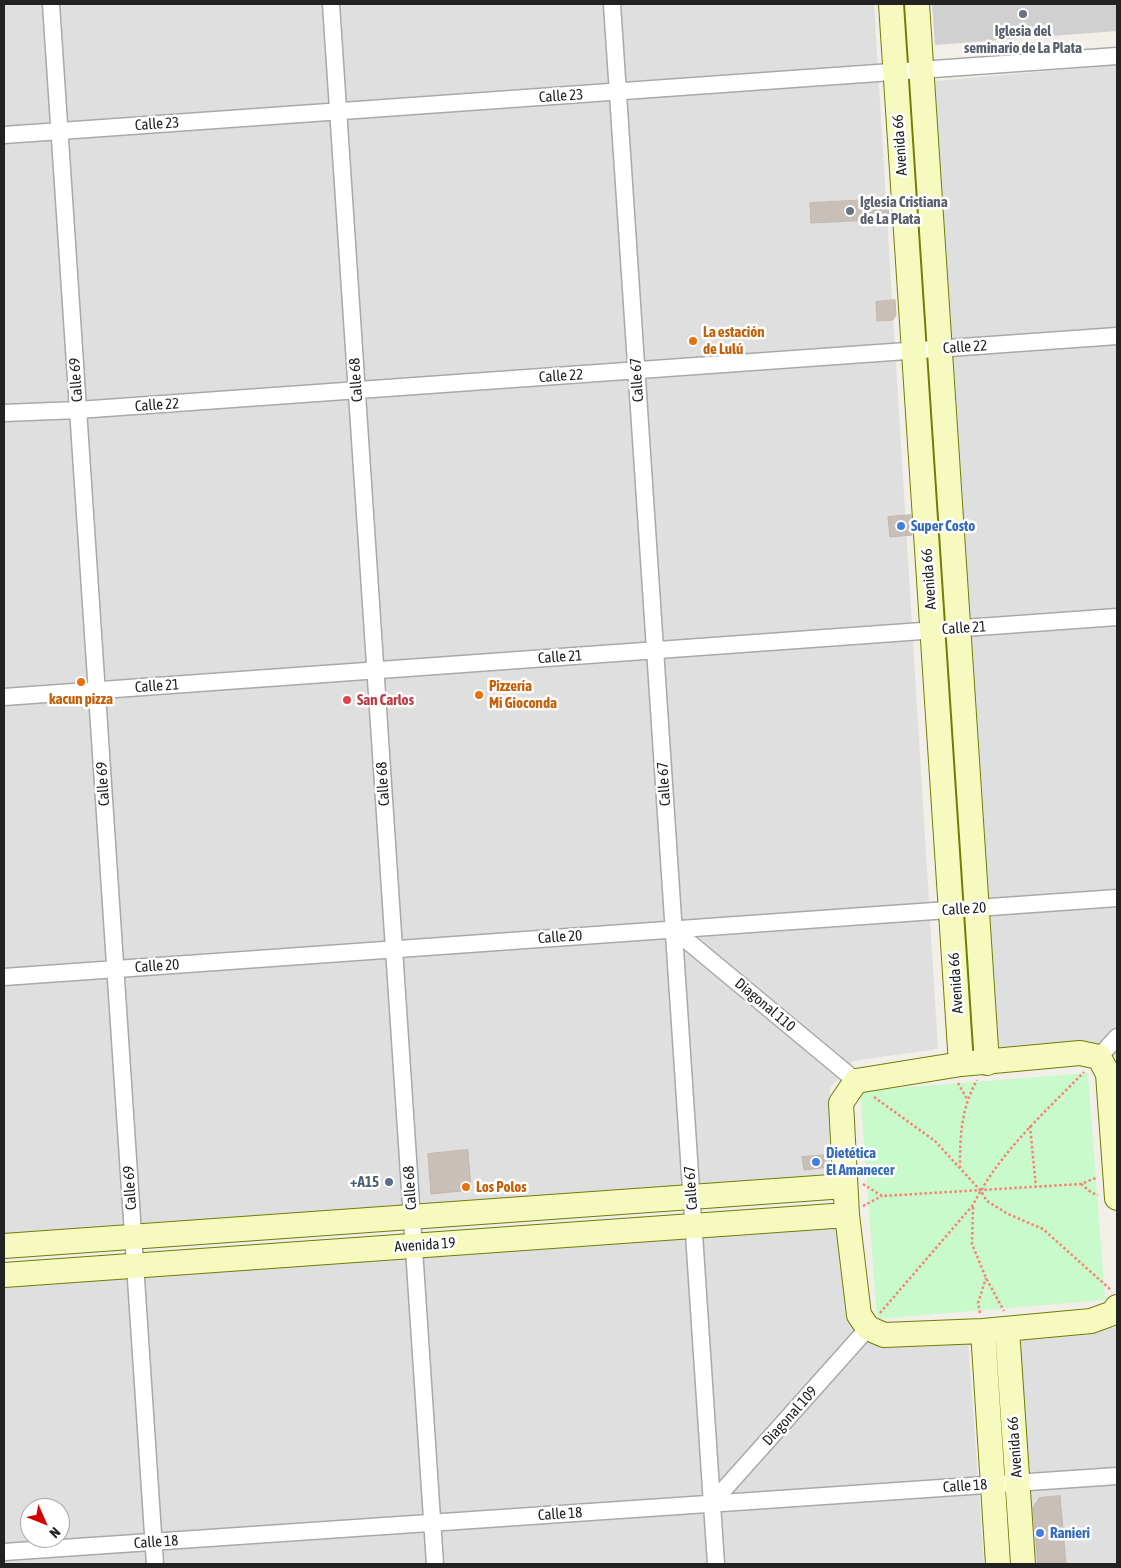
<!DOCTYPE html>
<meta charset="utf-8">
<style>
body{margin:0}
#map{position:relative;width:1121px;height:1568px;overflow:hidden;background:#f2efe9;font-family:"Asap Condensed",sans-serif}
canvas{display:block}
.frame{position:absolute;inset:0;border:5px solid #222;pointer-events:none}
.north{position:absolute;left:20px;top:1498px;width:50px;height:50px;box-sizing:border-box;background:#fff;border:1px solid #a7a7a7;border-radius:50%;rotate:134deg;font-size:14px;font-weight:700;line-height:20px;text-align:center;color:#222}
.north::after{content:'';display:block;margin:auto;width:18px;height:22px;background:#d40000;clip-path:polygon(50% 0,100% 100%,50% 72%,0 100%)}
</style>
<div id="map">
<canvas width="1121" height="1568"></canvas>
<div class="frame"></div>
<div class="north">N</div>
</div>
<script>
const ctx = document.querySelector('canvas').getContext('2d');
ctx.lineJoin = 'round';
function fill(path, color) {
  ctx.fillStyle = color;
  ctx.fill(path, 'evenodd');
}
function strokePath(path, color, width, dash) {
  ctx.strokeStyle = color;
  ctx.lineWidth = width;
  ctx.lineCap = dash ? 'butt' : 'round';
  ctx.setLineDash(dash || []);
  ctx.stroke(path);
}
function write(font, color, halo, rows, align = 'center') {
  ctx.font = font + ' "Asap Condensed",sans-serif';
  ctx.lineWidth = 5;
  ctx.setLineDash([]);
  ctx.textBaseline = 'middle';
  ctx.strokeStyle = halo;
  ctx.fillStyle = color;
  for (const [text, x, y, turn = 0] of rows) {
    ctx.save();
    ctx.translate(x, y);
    ctx.rotate((+turn || 0) * Math.PI / 180);
    ctx.textAlign = isNaN(turn) ? turn : align;
    if (halo) ctx.strokeText(text, 0, 0);
    ctx.fillText(text, 0, 0);
    ctx.restore();
  }
}
fill(new Path2D(`
 M 4,4 L 874,4 L 938,1049 L 853,1061 L 830,1088 L 829,1178 L 4,1236 Z
 M 1117,65 L 1117,1061 L 1116,1057 L 1088,1041 L 995,1053 L 934,81 Z
 M 839,1228 L 852,1320 L 968,1339 L 984,1564 L 4,1564 L 4,1287 ZM 30,1508 L 60,1508 L 60,1538 L 30,1538 Z
 M 1117,1325 L 1117,1564 L 1034,1564 L 1019,1339 L 1097,1328 L 1114,1328 Z`), '#e0dfdf');
fill(new Path2D(`
 M 932,4 L 1117,4 L 1117,31 L 935,45 Z`), '#d0d0d0');
fill(new Path2D(`
 M 1088,1073 L 1105,1300 L 877,1319 L 860,1091 Z`), '#c8facc');
const building = new Path2D(`
 M 888,199 L 889,219 L 811,223 L 810,203 Z
 M 895,300 L 896,315 L 893,320 L 877,321 L 876,302 Z
 M 911,515 L 912,535 L 890,537 L 888,517 Z
 M 468,1150 L 471,1190 L 431,1194 L 428,1154 Z
 M 829,1155 L 830,1167 L 804,1170 L 802,1157 Z
 M 1060,1496 L 1066,1564 L 1038,1564 L 1033,1508 L 1039,1498 Z`);
fill(building, '#c7bfb8');
strokePath(building, '#c4b6ab', 1);
const minor = new Path2D(`
 M 51,4 L 155,1564
 M 331,4 L 435,1564
 M 612,4 L 716,1564
 M 4,135 L 1117,56
 M 4,413 L 78,410 L 1117,336
 M 4,697 L 1117,617
 M 673,929 L 856,1081
 M 4,977 L 1117,898
 M 1099,1057 L 1117,1037
 M 711,1504 L 868,1328
 M 4,1552 L 1117,1476`);
const secondary = new Path2D(`
 M 891,4 L 961,1064
 M 917,4 L 987,1063
 M 1117,1198 L 1108,1074 L 1099,1057 L 1080,1053 L 961,1064 L 856,1081 L 841,1103 L 847,1215 L 859,1315 L 868,1328 L 884,1335 L 983,1331 L 1091,1321 L 1113,1313 L 1117,1307
 M 4,1246 L 845,1186
 M 4,1275 L 847,1215
 M 1007,1329 L 1023,1564
 M 983,1331 L 998,1564`);
strokePath(minor, '#a9a9a9', 19);
strokePath(secondary, '#707d05', 26);
strokePath(new Path2D(`
 M 958,1083 L 967,1099
 M 874,1097 L 935,1141 L 980,1190 L 987,1201 L 1008,1214 L 1043,1229 L 1111,1290
 M 1030,1126 L 1036,1187
 M 960,1168 C 960,1135 961,1109 977,1080
 M 863,1184 L 882,1196 L 1081,1184 L 1098,1177
 M 1081,1184 L 1092,1193 L 1098,1195
 M 863,1206 L 882,1196
 M 973,1207 L 972,1244 L 986,1278 L 1004,1311
 M 880,1313 L 973,1205 C 999,1153 1044,1113 1084,1072
 M 980,1313 L 978,1303 L 986,1278`), '#fa8072', 2.5, [2.5, 2.5]);
strokePath(minor, '#fff', 16);
strokePath(secondary, '#f7fabf', 24);
for (const [x, y, r, color] of [
 [1023,14,5,"#6b7280"],
 [850,211,5,"#6b7280"],
 [693,341,5,"#e8710a"],
 [901,526,5,"#3f7fe0"],
 [81,682,5,"#e8710a"],
 [479,695,5,"#e8710a"],
 [347,700,5,"#e0444e"],
 [816,1162,5,"#3f7fe0"],
 [389,1182,5,"#5c6f8a"],
 [466,1187,5,"#e8710a"],
 [1040,1533,5,"#3f7fe0"]
]) {
  const dot = new Path2D();
  dot.arc(x, y, r, 0, 2 * Math.PI);
  ctx.fillStyle = color;
  ctx.fill(dot);
  strokePath(dot, '#fff', 2);
}
write('bold 15px', '#5b616d', '#fff', [
 ["Iglesia del",1023,31],
 ["seminario de La Plata",1023,48],
 ["Iglesia Cristiana",860,202,"left"],
 ["de La Plata",860,219,"left"]
]);
write('15px', '#222', '#fff', [
 ["Calle 23",561,96,-4],
 ["Calle 23",157,124,-4],
 ["Avenida 66",900,145,-94],
 ["Calle 22",965,347,-4],
 ["Calle 22",561,376,-4],
 ["Calle 69",76,380,-94],
 ["Calle 68",356,380,-94],
 ["Calle 67",637,380,-94],
 ["Calle 22",157,405,-4],
 ["Avenida 66",929,579,-94],
 ["Calle 21",964,628,-4],
 ["Calle 21",560,657,-4],
 ["Calle 21",157,686,-4],
 ["Calle 69",103,784,-94],
 ["Calle 68",383,784,-94],
 ["Calle 67",664,784,-94],
 ["Calle 20",964,909,-4],
 ["Calle 20",560,937,-4],
 ["Calle 20",157,966,-4],
 ["Avenida 66",956,983,-94],
 ["Diagonal 110",765,1005,40],
 ["Calle 69",130,1188,-94],
 ["Calle 68",410,1188,-94],
 ["Calle 67",691,1188,-94],
 ["Avenida 19",425,1245,-4],
 ["Diagonal 109",790,1416,-48],
 ["Avenida 66",1015,1447,-94],
 ["Calle 18",965,1486,-4],
 ["Calle 18",560,1514,-4],
 ["Calle 18",156,1542,-4]
]);
write('bold 15px', '#c56008', '#fff', [
 ["La estación",703,332],
 ["de Lulú",703,349],
 ["Pizzería",489,686],
 ["Mi Gioconda",489,703],
 ["kacun pizza",81,699,"center"],
 ["Los Polos",476,1187]
], 'left');
write('bold 15px', '#366cbe', '#fff', [
 ["Super Costo",911,526],
 ["Dietética",826,1153],
 ["El Amanecer",826,1170],
 ["Ranieri",1050,1533]
], 'left');
write('bold 15px', '#be3a42', '#fff', [
 ["San Carlos",357,700]
], 'left');
write('bold 15px', '#4e5e75', '#fff', [
 ["+A15",379,1182]
], 'right');
</script>
